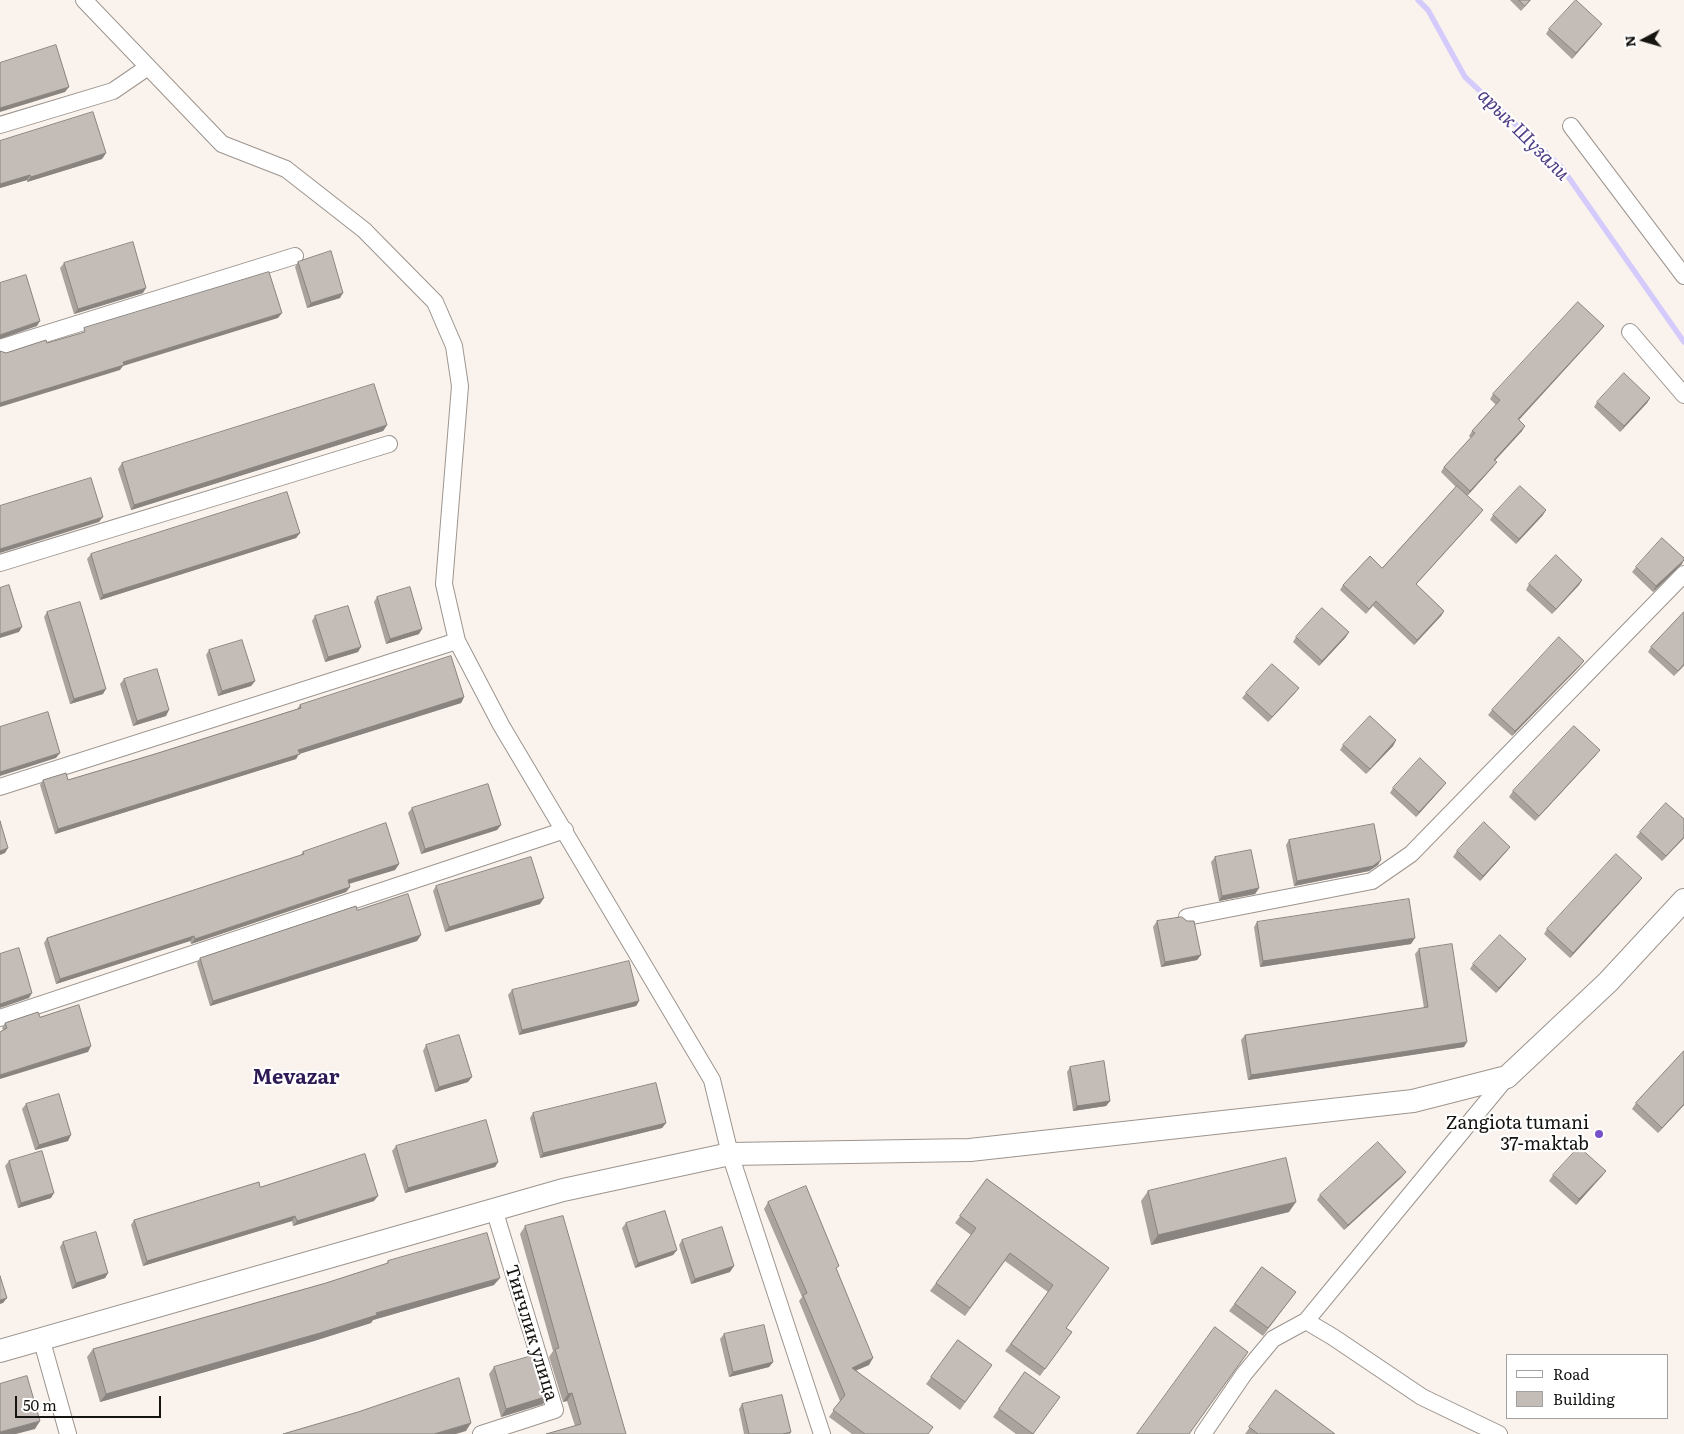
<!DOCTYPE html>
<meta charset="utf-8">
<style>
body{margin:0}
#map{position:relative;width:1684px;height:1434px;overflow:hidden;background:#faf2ec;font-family:Literata,serif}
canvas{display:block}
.legend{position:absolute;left:1506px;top:1354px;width:162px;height:65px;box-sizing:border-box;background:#fff;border:1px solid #a2a1a0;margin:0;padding:6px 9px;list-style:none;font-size:15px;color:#161411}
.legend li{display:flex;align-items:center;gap:10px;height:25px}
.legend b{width:25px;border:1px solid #a2a1a0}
.north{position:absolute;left:1619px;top:15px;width:50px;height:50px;-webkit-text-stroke:4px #fff;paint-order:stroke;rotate:264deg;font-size:14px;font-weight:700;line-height:20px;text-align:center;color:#161411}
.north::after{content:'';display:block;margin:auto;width:18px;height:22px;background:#161411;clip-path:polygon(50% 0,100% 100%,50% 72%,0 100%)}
.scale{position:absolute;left:15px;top:1396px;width:146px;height:22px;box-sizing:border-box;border:2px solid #161411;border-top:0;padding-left:6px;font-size:15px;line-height:18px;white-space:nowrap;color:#161411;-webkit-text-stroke:4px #fff;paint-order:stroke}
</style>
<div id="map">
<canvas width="1684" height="1434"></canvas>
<ul class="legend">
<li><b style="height:6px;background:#fff"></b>Road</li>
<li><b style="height:14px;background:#c4bcb6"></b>Building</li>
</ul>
<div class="north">N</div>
<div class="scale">50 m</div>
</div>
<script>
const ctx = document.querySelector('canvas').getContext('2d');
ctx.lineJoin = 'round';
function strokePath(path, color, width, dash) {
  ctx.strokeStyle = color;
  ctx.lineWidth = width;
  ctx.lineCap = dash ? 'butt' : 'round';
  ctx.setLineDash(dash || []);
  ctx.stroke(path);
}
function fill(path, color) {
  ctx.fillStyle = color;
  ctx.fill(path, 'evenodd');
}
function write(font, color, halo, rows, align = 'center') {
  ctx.font = font + ' Literata,serif';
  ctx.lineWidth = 4.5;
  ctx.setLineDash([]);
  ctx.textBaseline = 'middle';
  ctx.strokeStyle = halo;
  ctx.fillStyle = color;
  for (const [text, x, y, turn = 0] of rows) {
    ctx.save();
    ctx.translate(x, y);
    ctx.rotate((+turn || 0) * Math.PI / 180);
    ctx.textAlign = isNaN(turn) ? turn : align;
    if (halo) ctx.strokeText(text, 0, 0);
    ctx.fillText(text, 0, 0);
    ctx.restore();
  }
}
strokePath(new Path2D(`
 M 1418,0 L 1428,10 L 1465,77 L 1562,168 L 1684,342`), '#d4cafc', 5.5);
const street = new Path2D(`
 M 84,0 L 222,144 L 286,169 L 364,230 L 435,302 L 454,346 L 460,386 L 444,584 L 457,641 L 501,725 L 712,1080 L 730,1154 L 822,1434
 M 0,125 L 113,91 L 148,67
 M 1571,126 L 1684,276
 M 1630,332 L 1684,395
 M 0,348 L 295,256
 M 0,563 L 389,444
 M 0,787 L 457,641
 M 1187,917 L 1372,881 L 1411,854 L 1684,574
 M 0,1018 L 565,830
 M 1306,1321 L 1333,1337 L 1422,1397 L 1499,1434
 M 41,1338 L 68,1434
 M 481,1434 L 555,1410 L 494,1209
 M 1203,1434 L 1244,1374 L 1273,1339 L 1306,1321 L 1507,1077`);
const secondary = new Path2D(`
 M 0,1351 L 563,1190 L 730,1154 L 970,1150 L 1413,1101 L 1507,1077 L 1608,982 L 1684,900`);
strokePath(street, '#9c948e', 18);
strokePath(secondary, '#9c948e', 24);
strokePath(street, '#fff', 16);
strokePath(secondary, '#fff', 22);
fill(new Path2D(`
 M 1510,0 L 1531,0 L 1521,11 Z
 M 1549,29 L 1598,29 L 1572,59 L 1546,34 Z
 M 0,141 L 106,153 L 102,159 L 27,182 L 27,180 L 0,188 Z
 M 298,262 L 340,298 L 307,308 L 295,267 Z
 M 64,263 L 143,293 L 74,314 L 60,268 Z
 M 1600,331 L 1519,420 L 1522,431 L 1495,460 L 1493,467 L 1467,496 L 1479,515 L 1416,584 L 1444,611 L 1441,616 L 1414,645 L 1373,606 L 1366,614 L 1340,590 L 1343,585 L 1382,568 L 1456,487 L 1441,472 L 1444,467 L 1471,438 L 1469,436 L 1472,431 L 1496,405 L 1490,399 L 1493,394 Z
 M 1650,398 L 1647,403 L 1620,432 L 1594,407 L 1597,402 Z
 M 387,425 L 383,431 L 131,510 L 118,469 L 122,463 Z
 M 1493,515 L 1543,515 L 1516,544 L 1490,520 Z
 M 300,533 L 296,538 L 100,600 L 87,559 L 91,554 Z
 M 1682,564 L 1653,592 L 1632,572 L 1636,567 Z
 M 1582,580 L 1579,585 L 1552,614 L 1526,590 L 1529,584 Z
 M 377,597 L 419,634 L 386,644 L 374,602 Z
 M 47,612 L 103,694 L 70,704 L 44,617 Z
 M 1684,612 L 1684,666 L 1674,676 L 1648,652 L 1651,647 Z
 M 315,616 L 358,652 L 325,662 L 312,621 Z
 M 1349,632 L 1345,638 L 1319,666 L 1293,642 L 1296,637 Z
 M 209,650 L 255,681 L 251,686 L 218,696 L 206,655 Z
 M 1580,666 L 1512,736 L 1488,715 L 1492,710 Z
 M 124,679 L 166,716 L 133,726 L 120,684 Z
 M 1246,693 L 1295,693 L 1268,722 L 1242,698 Z
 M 464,697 L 461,703 L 299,754 L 296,759 L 55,834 L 40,785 L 43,780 L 68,780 L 155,754 L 297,709 L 300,705 Z
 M 1396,740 L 1393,746 L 1366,774 L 1340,750 L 1343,745 Z
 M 1596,755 L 1535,821 L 1509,797 L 1513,791 Z
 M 1393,788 L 1442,788 L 1416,817 L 1390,793 Z
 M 412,808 L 501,825 L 497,830 L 421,854 L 408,813 Z
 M 1640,832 L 1684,838 L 1662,861 L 1636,837 Z
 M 1289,840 L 1378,865 L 1369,871 L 1294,886 L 1286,845 Z
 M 1510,847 L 1506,852 L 1480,881 L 1453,857 L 1457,851 Z
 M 303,852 L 399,864 L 395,870 L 349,884 L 350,887 L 346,892 L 191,944 L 190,941 L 56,984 L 44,943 L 47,938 L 300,856 Z
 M 1215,857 L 1259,888 L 1255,894 L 1219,901 L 1211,862 Z
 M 1642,878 L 1638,883 L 1570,958 L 1544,934 L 1547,929 Z
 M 436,886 L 540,904 L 445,932 L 433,891 Z
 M 357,910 L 421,935 L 417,941 L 210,1006 L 197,963 L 200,958 Z
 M 1157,921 L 1201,955 L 1197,960 L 1161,967 L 1153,927 Z
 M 1257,922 L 1411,944 L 1260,967 L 1254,927 Z
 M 1419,949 L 1464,1047 L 1248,1080 L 1241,1040 L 1245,1035 L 1424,1008 L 1415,954 Z
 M 1473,964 L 1522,964 L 1496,993 L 1470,969 Z
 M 512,990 L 639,1001 L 636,1006 L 519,1035 L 508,995 Z
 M 40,1017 L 88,1052 L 3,1030 L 2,1028 L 5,1023 Z
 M 426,1045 L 468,1082 L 435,1092 L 423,1051 Z
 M 1684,1051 L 1684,1105 L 1658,1133 L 1632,1109 L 1636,1103 Z
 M 1070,1067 L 1110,1101 L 1106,1106 L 1073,1111 L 1067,1072 Z
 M 26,1104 L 68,1141 L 35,1150 L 22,1109 Z
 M 533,1113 L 666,1123 L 662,1128 L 540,1158 L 530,1118 Z
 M 396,1146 L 498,1162 L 495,1167 L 405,1193 L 392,1151 Z
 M 9,1161 L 51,1198 L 18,1208 L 5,1166 Z
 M 1606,1171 L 1602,1176 L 1576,1205 L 1549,1181 L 1553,1175 Z
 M 1402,1177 L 1344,1230 L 1317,1200 L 1320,1195 Z
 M 987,1179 L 1109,1268 L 1066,1328 L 1072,1332 L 1040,1376 L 1005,1351 L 1048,1292 L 1005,1261 L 965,1316 L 930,1291 L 971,1235 L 955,1223 Z
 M 260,1187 L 374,1201 L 293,1226 L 292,1221 L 143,1266 L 131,1225 L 134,1220 Z
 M 1148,1191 L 1289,1212 L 1151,1245 L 1141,1201 Z
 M 768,1202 L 837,1270 L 869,1365 L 856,1370 L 928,1434 L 852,1434 L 829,1417 L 840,1401 L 799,1301 L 802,1297 L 764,1209 Z
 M 626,1223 L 677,1250 L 673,1255 L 635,1268 L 622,1228 Z
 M 525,1226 L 626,1434 L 575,1426 L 567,1401 L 563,1402 L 549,1357 L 553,1351 L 520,1234 Z
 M 682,1240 L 730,1272 L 691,1284 L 679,1245 Z
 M 63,1242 L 108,1273 L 105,1278 L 72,1289 L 60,1247 Z
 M 388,1261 L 494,1285 L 373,1320 L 371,1323 L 314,1341 L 100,1402 L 87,1357 L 93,1349 L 326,1283 L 386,1264 Z
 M 1262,1267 L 1296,1292 L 1263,1336 L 1229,1311 Z
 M 724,1334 L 773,1362 L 769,1367 L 729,1377 L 720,1339 Z
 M 958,1340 L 992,1365 L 960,1410 L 926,1384 Z
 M 494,1367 L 543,1404 L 501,1417 L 489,1374 Z
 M 1025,1372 L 1033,1434 L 1016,1434 L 993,1417 Z
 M 1276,1390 L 1335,1434 L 1245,1434 Z
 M 742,1404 L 791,1432 L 790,1434 L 744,1434 L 739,1409 Z`), '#a9a29d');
fill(new Path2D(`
 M 1602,24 L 1598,29 L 1572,59 L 1576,53 Z
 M 69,87 L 65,92 L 0,112 L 0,108 Z
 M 106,153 L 102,159 L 27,182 L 31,177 Z
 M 30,175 L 27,180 L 0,188 L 0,184 Z
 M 146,288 L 143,293 L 74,314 L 78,309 Z
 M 343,293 L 340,298 L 307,308 L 311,303 Z
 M 282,313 L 278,318 L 123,366 L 120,370 L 0,407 L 0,403 L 123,362 Z
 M 40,321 L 37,326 L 0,339 L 0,335 Z
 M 1604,326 L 1600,331 L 1515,424 L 1518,419 Z
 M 1650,398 L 1647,403 L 1620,432 L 1624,426 Z
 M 387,425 L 383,431 L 131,510 L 134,505 Z
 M 1525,426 L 1522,431 L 1491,465 L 1494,460 Z
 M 1497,462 L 1493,467 L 1467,496 L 1470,491 Z
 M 1483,510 L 1479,515 L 1412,589 L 1416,584 Z
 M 1546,510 L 1543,515 L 1516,544 L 1519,539 Z
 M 103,517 L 99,522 L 0,553 L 0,549 Z
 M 300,533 L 296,538 L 100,600 L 103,595 Z
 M 1684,560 L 1682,564 L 1653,592 L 1656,586 Z
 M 1582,580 L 1579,585 L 1552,614 L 1556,609 Z
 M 1444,611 L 1441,616 L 1414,645 L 1417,640 Z
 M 22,627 L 19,632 L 0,638 L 0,634 Z
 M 422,629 L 419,634 L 386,644 L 390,639 Z
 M 1349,632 L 1345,638 L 1319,666 L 1322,661 Z
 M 361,647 L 358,652 L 325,662 L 328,657 Z
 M 1584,661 L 1580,666 L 1512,736 L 1515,731 Z
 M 255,681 L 251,686 L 218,696 L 222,691 Z
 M 1299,688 L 1295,693 L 1268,722 L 1272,717 Z
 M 106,689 L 103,694 L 70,704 L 74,699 Z
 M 464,697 L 461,703 L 299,754 L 296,759 L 55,834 L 58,829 L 298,750 Z
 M 169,710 L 166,716 L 133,726 L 137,721 Z
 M 1396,740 L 1393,746 L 1366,774 L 1370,769 Z
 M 1600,750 L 1596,755 L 1535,821 L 1539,816 Z
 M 60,753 L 56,758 L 0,776 L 0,772 Z
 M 1446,783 L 1442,788 L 1416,817 L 1419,812 Z
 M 501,825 L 497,830 L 421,854 L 425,849 Z
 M 1684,837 L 1684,838 L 1662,861 L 1666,856 Z
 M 1510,847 L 1506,852 L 1480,881 L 1483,876 Z
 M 8,848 L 5,853 L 0,855 L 0,851 Z
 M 1381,860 L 1378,865 L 1369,871 L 1294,886 L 1297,881 Z
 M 399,864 L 395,870 L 344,885 L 348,880 Z
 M 1642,878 L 1638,883 L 1570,958 L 1573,953 Z
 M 350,887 L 346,892 L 191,944 L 195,939 Z
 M 1259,888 L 1255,894 L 1219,901 L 1222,896 Z
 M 544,898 L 540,904 L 445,932 L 449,927 Z
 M 421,935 L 417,941 L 210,1006 L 213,1001 Z
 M 194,936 L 190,941 L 56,984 L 60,979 Z
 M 1415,938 L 1411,944 L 1260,967 L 1263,961 Z
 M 1201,955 L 1197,960 L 1161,967 L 1165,962 Z
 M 1526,959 L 1522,964 L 1496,993 L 1499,988 Z
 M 32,993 L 29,998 L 0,1008 L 0,1004 Z
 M 639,1001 L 636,1006 L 519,1035 L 522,1030 Z
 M 1467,1042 L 1464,1047 L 1248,1080 L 1251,1075 Z
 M 91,1046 L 88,1052 L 0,1079 L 0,1075 Z
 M 472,1077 L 468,1082 L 435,1092 L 439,1087 Z
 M 1110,1101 L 1106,1106 L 1073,1111 L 1077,1106 Z
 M 1684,1104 L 1684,1105 L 1658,1133 L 1662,1128 Z
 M 666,1123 L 662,1128 L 540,1158 L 543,1153 Z
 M 71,1135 L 68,1141 L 35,1150 L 39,1145 Z
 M 498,1162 L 495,1167 L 405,1193 L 408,1188 Z
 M 1606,1171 L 1602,1176 L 1576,1205 L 1579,1199 Z
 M 1406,1172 L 1402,1177 L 1344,1230 L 1348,1225 Z
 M 54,1193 L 51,1198 L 18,1208 L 21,1203 Z
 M 378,1196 L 374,1201 L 293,1226 L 297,1221 Z
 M 1296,1202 L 1289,1212 L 1151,1245 L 1158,1235 Z
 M 295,1216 L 292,1221 L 143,1266 L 147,1261 Z
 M 677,1250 L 673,1255 L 635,1268 L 638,1263 Z
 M 734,1266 L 730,1272 L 691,1284 L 695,1279 Z
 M 108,1273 L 105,1278 L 72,1289 L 76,1283 Z
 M 500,1278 L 494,1285 L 373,1320 L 371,1323 L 314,1341 L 100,1402 L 106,1394 L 376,1313 Z
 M 7,1298 L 3,1303 L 0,1304 L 0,1300 Z
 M 873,1358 L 869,1365 L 848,1374 L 852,1368 Z
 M 773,1362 L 769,1367 L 729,1377 L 733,1372 Z
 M 572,1393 L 567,1401 L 563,1402 L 568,1394 Z
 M 548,1396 L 543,1404 L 501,1417 L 506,1409 Z
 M 40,1421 L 35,1429 L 16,1434 L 0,1434 L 0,1432 Z
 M 471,1423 L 466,1431 L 456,1434 L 434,1434 Z`), '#89847f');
const building = new Path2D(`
 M 1519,0 L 1530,0 L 1525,6 Z
 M 1576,0 L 1602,24 L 1576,53 L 1549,29 Z
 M 56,45 L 69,87 L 0,108 L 0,63 Z
 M 93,112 L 106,153 L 31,177 L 30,175 L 0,184 L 0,141 Z
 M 133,242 L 146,288 L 78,309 L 64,263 Z
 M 331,251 L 343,293 L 311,303 L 298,262 Z
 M 269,272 L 282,313 L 123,362 L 124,365 L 0,403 L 0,351 L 6,353 L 46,340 L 47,343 L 85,332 L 84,328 Z
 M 26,275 L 40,321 L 0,335 L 0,283 Z
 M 1578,302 L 1604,326 L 1518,419 L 1525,426 L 1494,460 L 1497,462 L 1470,491 L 1444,467 L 1475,433 L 1472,431 L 1500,400 L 1493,394 Z
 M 1624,373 L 1650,398 L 1624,426 L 1597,402 Z
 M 374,384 L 387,425 L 134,505 L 122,463 Z
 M 91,478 L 103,517 L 0,549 L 0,506 Z
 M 1457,486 L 1483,510 L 1416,584 L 1444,611 L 1417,640 L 1376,601 L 1369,609 L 1343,585 L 1370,556 L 1382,568 Z
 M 1520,486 L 1546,510 L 1519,539 L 1493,515 Z
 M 287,492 L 300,533 L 103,595 L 91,554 Z
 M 1662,538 L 1684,558 L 1684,560 L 1656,586 L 1636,567 Z
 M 1556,555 L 1582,580 L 1556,609 L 1529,584 Z
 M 9,585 L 22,627 L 0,634 L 0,588 Z
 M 410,587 L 422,629 L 390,639 L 377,597 Z
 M 80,602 L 106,689 L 74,699 L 47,612 Z
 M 348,606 L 361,647 L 328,657 L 315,616 Z
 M 1322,608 L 1349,632 L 1322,661 L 1296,637 Z
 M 1684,612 L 1684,664 L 1678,671 L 1651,647 Z
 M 1559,637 L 1584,661 L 1515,731 L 1492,710 Z
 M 242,640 L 255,681 L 222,691 L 209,650 Z
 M 451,656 L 464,697 L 298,750 L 300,754 L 58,829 L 43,780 L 66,773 L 68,780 L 155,754 L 301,708 L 300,705 Z
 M 1272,664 L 1299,688 L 1272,717 L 1246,693 Z
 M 157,669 L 169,710 L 137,721 L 124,679 Z
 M 48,712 L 60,753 L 0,772 L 0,727 Z
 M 1370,716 L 1396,740 L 1370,769 L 1343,745 Z
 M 1574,726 L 1600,750 L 1539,816 L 1513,791 Z
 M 1420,758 L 1446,783 L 1419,812 L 1393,788 Z
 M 488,784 L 501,825 L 425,849 L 412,808 Z
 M 1666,803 L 1684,819 L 1684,837 L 1666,856 L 1640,832 Z
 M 0,821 L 8,848 L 0,851 Z
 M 1484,822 L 1510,847 L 1483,876 L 1457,851 Z
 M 386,823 L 399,864 L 348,880 L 350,887 L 195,939 L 194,936 L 60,979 L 47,938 L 304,854 L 303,852 Z
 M 1374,824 L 1381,860 L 1373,866 L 1297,881 L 1289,840 Z
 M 1251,850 L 1259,888 L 1222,896 L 1215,857 Z
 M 1616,854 L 1642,878 L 1573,953 L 1547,929 Z
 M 531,857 L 544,898 L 449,927 L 436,886 Z
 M 408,894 L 421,935 L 213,1001 L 200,958 L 356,906 L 357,910 Z
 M 1409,899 L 1415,938 L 1263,961 L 1257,922 Z
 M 1182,917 L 1187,921 L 1194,921 L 1201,955 L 1165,962 L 1157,921 Z
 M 1500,935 L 1526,959 L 1499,988 L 1473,964 Z
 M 1452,944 L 1467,1042 L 1251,1075 L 1245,1035 L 1428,1007 L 1419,949 Z
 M 19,948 L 32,993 L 0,1004 L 0,954 Z
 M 629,961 L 639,1001 L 522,1030 L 512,990 Z
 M 79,1005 L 91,1046 L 0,1075 L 0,1032 L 7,1028 L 5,1023 L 38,1012 L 40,1017 Z
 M 459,1035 L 472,1077 L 439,1087 L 426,1045 Z
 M 1684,1051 L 1684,1104 L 1662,1128 L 1636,1103 Z
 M 1104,1061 L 1110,1101 L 1077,1106 L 1070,1067 Z
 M 656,1083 L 666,1123 L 543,1153 L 533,1113 Z
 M 59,1094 L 71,1135 L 39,1145 L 26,1104 Z
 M 486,1120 L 498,1162 L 408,1188 L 396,1146 Z
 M 1378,1142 L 1406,1172 L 1348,1225 L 1320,1195 Z
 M 1579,1147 L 1606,1171 L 1579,1199 L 1553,1175 Z
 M 42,1151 L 54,1193 L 21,1203 L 9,1161 Z
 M 365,1154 L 378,1196 L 297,1221 L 295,1216 L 147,1261 L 134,1220 L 259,1182 L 260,1187 Z
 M 1286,1158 L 1296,1202 L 1158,1235 L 1148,1191 Z
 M 987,1179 L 1109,1268 L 1066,1328 L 1072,1332 L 1045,1369 L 1011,1344 L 1053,1285 L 1010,1253 L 970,1308 L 936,1283 L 976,1228 L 960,1216 Z
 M 806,1186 L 839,1266 L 836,1268 L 873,1358 L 852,1368 L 933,1427 L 928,1434 L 865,1434 L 833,1410 L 845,1395 L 803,1295 L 807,1293 L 768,1202 Z
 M 665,1211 L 677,1250 L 638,1263 L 626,1223 Z
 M 563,1216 L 626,1434 L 546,1434 L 581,1424 L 572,1393 L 568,1394 L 555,1349 L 559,1348 L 525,1226 Z
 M 722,1227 L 734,1266 L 695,1279 L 682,1240 Z
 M 96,1232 L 108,1273 L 76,1283 L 63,1242 Z
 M 487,1233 L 500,1278 L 376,1313 L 377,1315 L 320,1333 L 106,1394 L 93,1349 L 326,1283 L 388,1263 L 388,1261 Z
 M 1262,1267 L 1296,1292 L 1268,1328 L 1235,1304 Z
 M 0,1276 L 7,1298 L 0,1300 Z
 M 764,1325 L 773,1362 L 733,1372 L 724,1334 Z
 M 1215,1327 L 1248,1352 L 1189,1434 L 1137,1434 Z
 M 958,1340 L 992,1365 L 965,1402 L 931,1377 Z
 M 535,1355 L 548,1396 L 506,1409 L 494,1367 Z
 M 1025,1372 L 1060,1397 L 1033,1434 L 999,1409 Z
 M 27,1376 L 40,1421 L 0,1432 L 0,1384 Z
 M 459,1378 L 471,1423 L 434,1434 L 283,1434 L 358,1412 Z
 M 1276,1390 L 1335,1434 L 1258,1434 L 1249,1427 Z
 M 782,1395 L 791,1432 L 783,1434 L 749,1434 L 742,1404 Z`);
fill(building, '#c4bcb6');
strokePath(building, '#89847f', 1);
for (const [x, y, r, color] of [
 [1599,1134,5,"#7651ca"]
]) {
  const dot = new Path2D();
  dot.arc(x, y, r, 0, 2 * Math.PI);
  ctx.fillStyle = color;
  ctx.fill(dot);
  strokePath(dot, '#fff', 2);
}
write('18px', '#161411', '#fff', [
 ["Zangiota tumani",1589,1124],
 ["37-maktab",1589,1145]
], 'right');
write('18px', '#161411', '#fff', [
 ["Тинчлик улица",531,1333,73]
]);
write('italic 19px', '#503c84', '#fff', [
 ["арык Шузали",1523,135,45]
]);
write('bold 20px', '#2e1b55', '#fff', [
 ["Mevazar",296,1078]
]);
</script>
